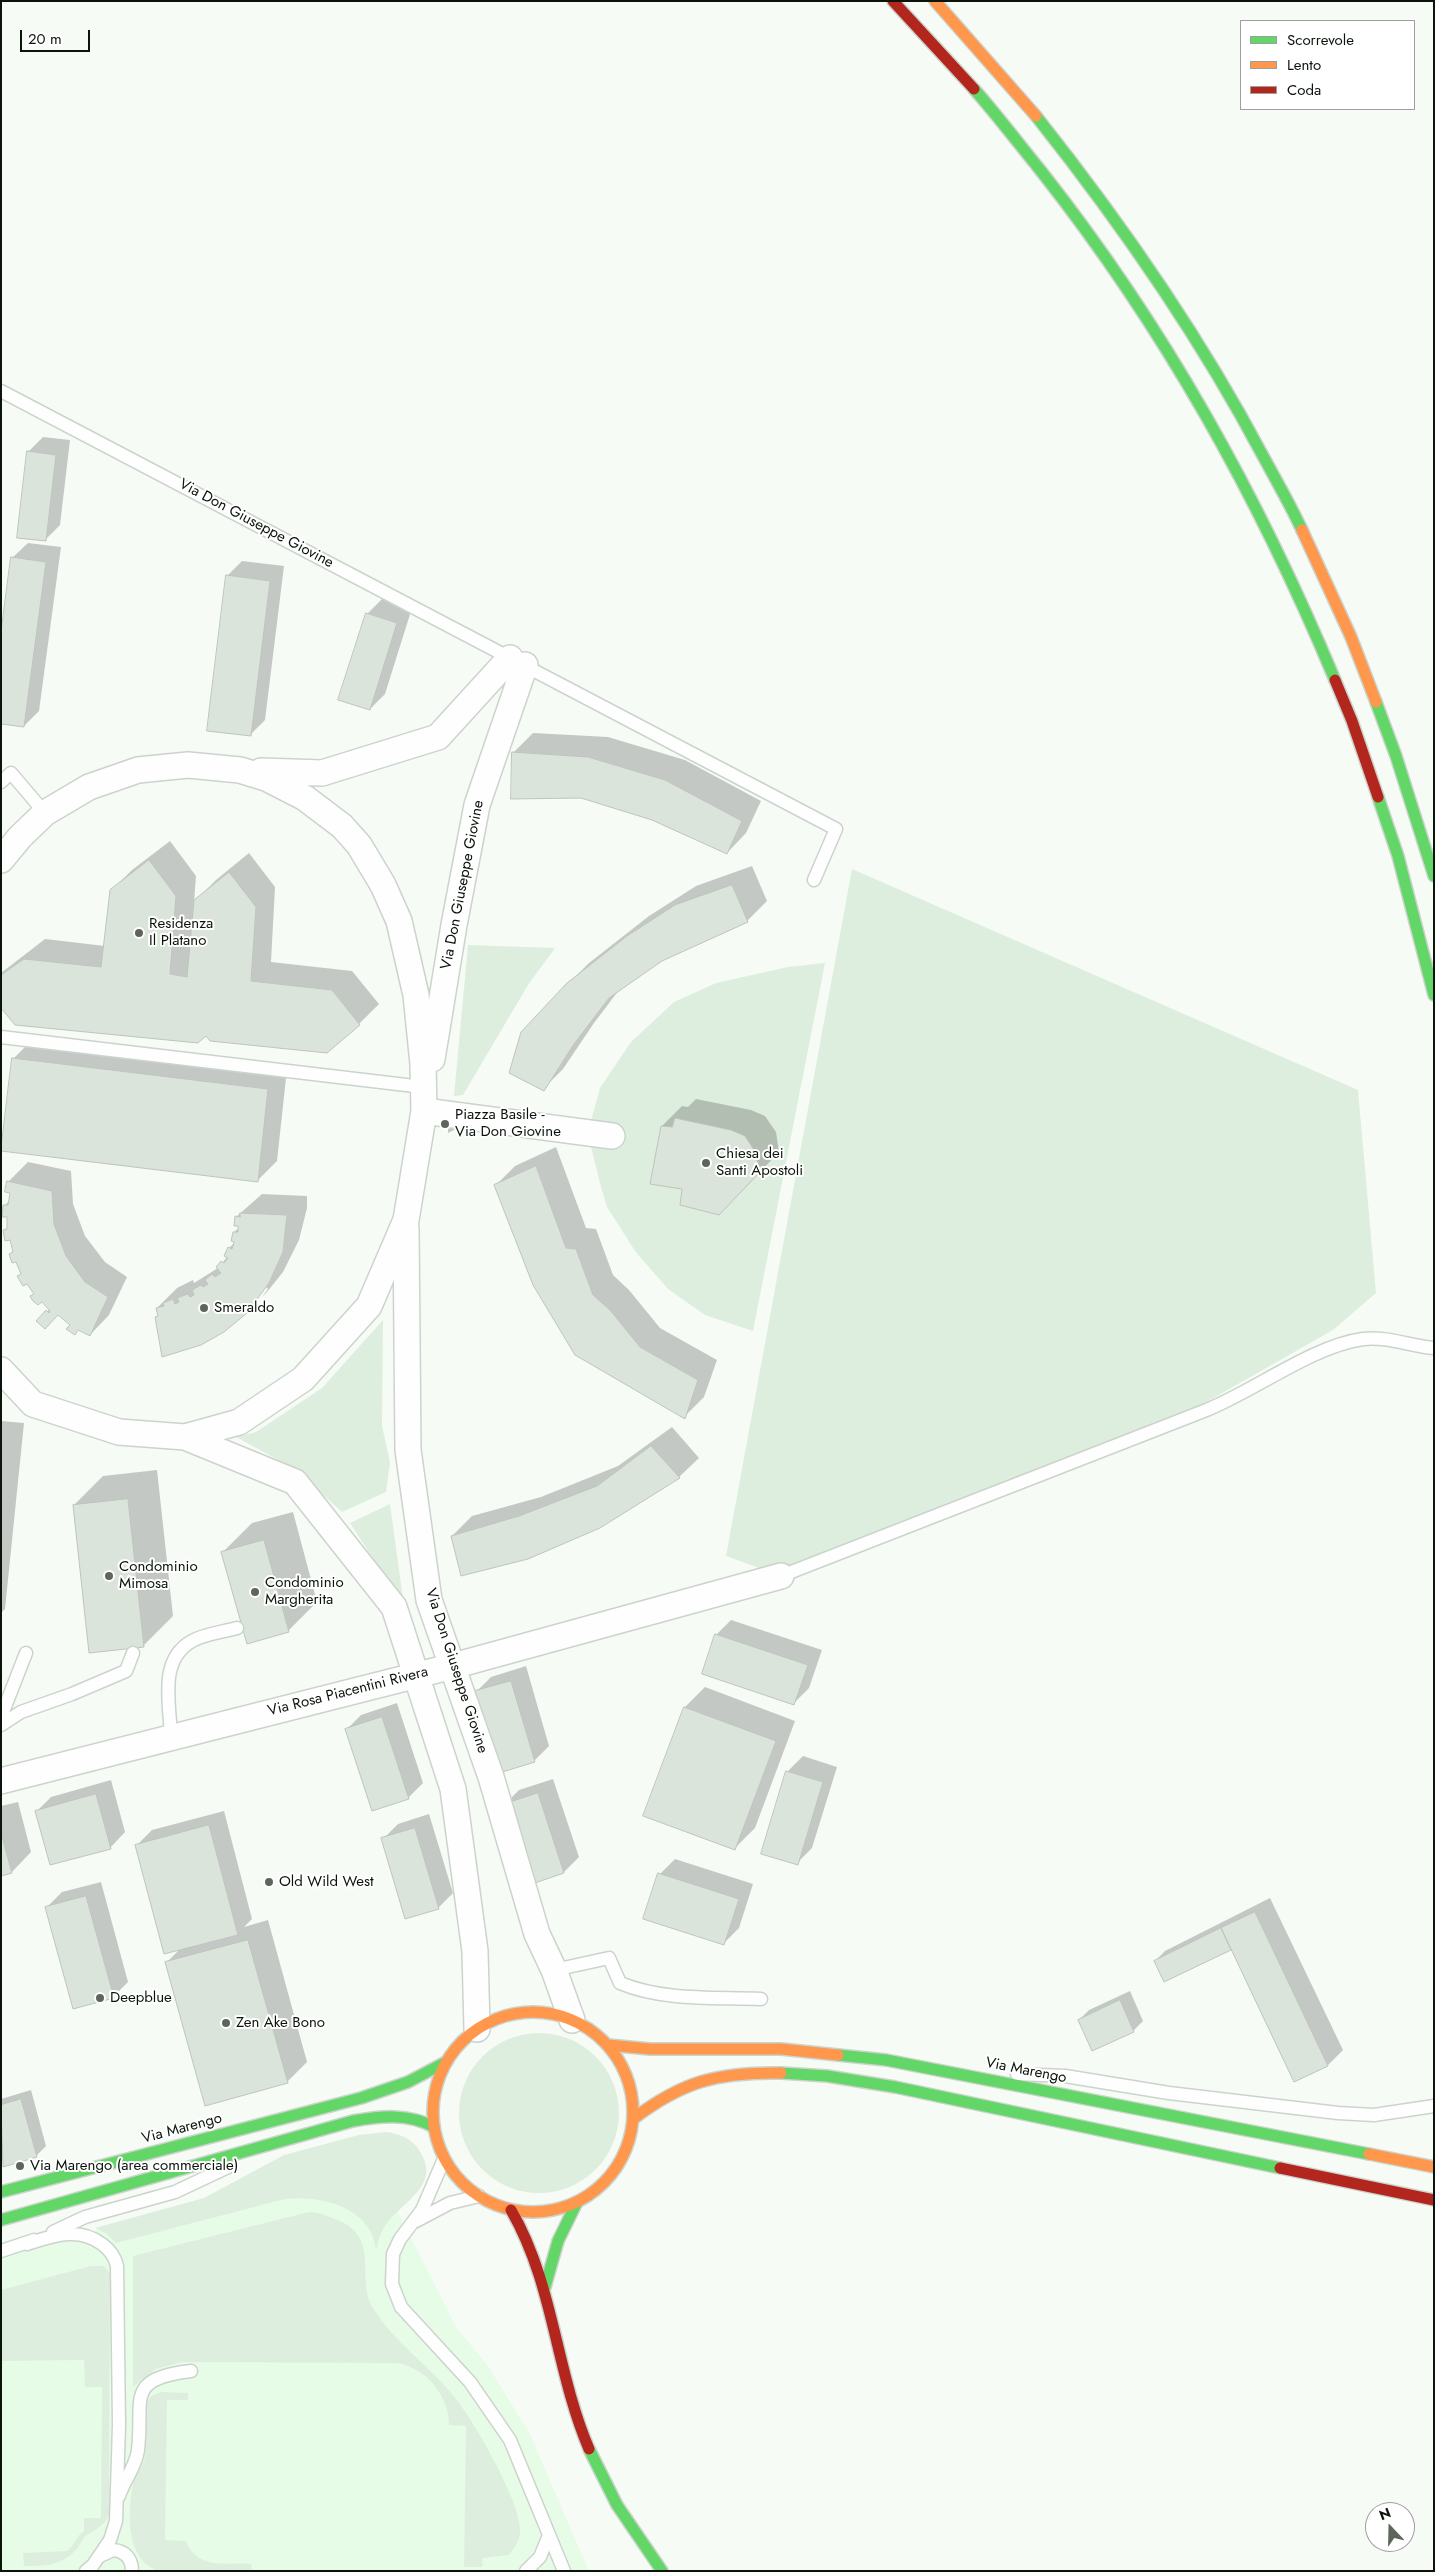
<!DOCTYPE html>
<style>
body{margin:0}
#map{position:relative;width:1435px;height:2572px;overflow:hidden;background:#f6fbf6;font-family:Jost,sans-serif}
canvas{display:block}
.frame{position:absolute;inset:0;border:2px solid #0b140b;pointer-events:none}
.legend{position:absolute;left:1240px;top:20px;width:175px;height:90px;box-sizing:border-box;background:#fff;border:1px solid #9da19d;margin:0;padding:6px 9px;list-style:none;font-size:15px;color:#0b140b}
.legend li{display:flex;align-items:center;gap:10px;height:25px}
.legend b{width:25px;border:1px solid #9da19d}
.north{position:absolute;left:1365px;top:2502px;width:50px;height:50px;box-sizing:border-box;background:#fff;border:1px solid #9da19d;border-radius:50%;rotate:339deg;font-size:14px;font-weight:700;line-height:20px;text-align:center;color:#0b140b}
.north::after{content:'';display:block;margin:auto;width:18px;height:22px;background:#5d655d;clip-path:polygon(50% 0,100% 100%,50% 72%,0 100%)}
.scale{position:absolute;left:20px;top:30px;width:70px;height:22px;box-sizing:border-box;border:2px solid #0b140b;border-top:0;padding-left:6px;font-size:15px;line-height:18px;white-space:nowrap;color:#0b140b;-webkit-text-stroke:4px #fff;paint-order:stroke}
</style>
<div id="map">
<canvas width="1435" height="2572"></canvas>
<div class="frame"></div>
<ul class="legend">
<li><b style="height:6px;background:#63d668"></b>Scorrevole</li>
<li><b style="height:6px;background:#ff974d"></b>Lento</li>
<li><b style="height:6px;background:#b3261e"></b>Coda</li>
</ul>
<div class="north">N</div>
<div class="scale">20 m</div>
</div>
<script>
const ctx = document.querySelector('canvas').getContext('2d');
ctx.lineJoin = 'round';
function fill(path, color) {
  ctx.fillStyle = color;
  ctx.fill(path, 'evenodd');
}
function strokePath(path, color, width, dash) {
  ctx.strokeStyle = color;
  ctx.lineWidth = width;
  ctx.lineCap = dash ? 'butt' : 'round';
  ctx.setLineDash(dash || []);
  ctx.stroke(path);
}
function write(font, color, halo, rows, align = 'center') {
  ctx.font = font + ' Jost,sans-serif';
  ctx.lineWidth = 4;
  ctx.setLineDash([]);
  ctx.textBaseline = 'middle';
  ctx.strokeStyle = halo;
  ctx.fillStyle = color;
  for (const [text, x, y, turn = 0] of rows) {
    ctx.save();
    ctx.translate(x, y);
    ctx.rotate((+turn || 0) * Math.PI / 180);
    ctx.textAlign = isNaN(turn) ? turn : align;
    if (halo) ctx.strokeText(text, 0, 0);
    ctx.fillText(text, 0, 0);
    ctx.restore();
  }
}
fill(new Path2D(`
 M 360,2137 L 456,2327 L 488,2366 L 530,2434 L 589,2571 L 1,2571 L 1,2255 L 200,2202 Z`), '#e7fce7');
fill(new Path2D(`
 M 852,869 L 1358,1090 L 1376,1293 L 1333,1330 L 1166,1425 L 781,1576 L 726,1556 Z
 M 468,945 L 555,948 L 528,985 L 463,1095 L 454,1096 Z
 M 825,963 L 753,1331 L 705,1315 L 668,1289 L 635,1251 L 607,1207 L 601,1187 L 589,1139 L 592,1117 L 600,1088 L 631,1042 L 674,1002 L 716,983 L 788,967 Z
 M 383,1320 L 382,1426 L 390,1462 L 386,1492 L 342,1512 L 293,1468 L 236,1437 L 256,1432 L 322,1388 Z
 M 390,1504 L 404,1606 L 350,1523 Z
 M459 2113a80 80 0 1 1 160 0a80 80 0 1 1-160 0Z
 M 386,2132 C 400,2134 411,2138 419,2150 C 442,2184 405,2200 387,2223 C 381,2231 378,2241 376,2251 C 373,2208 321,2195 285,2199 L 116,2243 L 107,2234 L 95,2228 L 204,2198 L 284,2155 L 359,2135 Z
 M 309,2212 C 322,2213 332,2217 344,2223 C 379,2242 356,2280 373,2308 C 394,2342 427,2364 452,2394 C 472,2417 519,2499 520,2528 C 521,2539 515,2547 509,2555 L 483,2558 L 482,2567 L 464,2567 L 466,2426 L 449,2425 C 449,2396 427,2369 398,2363 L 182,2362 L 156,2369 L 133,2387 L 133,2256 Z
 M 91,2266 L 104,2266 L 110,2274 L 109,2514 C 105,2526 96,2529 87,2535 C 81,2539 80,2547 75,2551 C 59,2566 44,2566 24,2566 L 23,2553 L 67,2551 C 75,2545 75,2537 84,2531 L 84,2518 L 101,2518 L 102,2387 L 85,2387 L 84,2360 L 1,2361 L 1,2290 Z
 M 161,2392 L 188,2393 L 188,2400 L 167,2400 L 165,2540 L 186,2541 C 197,2570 225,2562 251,2564 L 252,2569 L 250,2571 L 160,2571 C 126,2563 127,2512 133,2485 C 135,2475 143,2467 145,2457 C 148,2439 144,2421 147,2403 L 151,2396 Z`), '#deeede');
fill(new Path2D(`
 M 43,437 L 70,440 L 60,525 L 45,540 L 28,452 Z
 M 28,543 L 61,547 L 39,711 L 24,726 L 12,558 Z
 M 242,561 L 284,566 L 265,720 L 250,735 L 227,576 Z
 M 382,599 L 412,608 L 385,694 L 370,709 L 367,614 Z
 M 533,733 L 608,737 L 685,760 L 761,801 L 746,833 L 727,853 L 513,753 Z
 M 170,841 L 196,876 L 194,902 L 216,880 L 249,853 L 275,887 L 271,962 L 352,971 L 379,1004 L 359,1024 L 206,1034 L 1,1006 L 1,973 L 45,939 L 105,946 L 112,890 L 132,870 Z
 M 752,866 L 767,901 L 747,921 L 661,960 L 619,990 L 594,1023 L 563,1069 L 543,1089 L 568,984 L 589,963 L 649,916 L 696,886 Z
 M 33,1039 L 287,1069 L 277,1161 L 257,1181 L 13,1059 Z
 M 696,1099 L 751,1110 L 765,1116 L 776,1132 L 779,1152 L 739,1194 L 683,1188 L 662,1126 L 682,1106 L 688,1107 Z
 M 456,1119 L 456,1129 L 448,1133 L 448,1124 Z
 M 556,1147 L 586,1228 L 596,1229 L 613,1275 L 629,1290 L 660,1328 L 717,1360 L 704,1397 L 684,1417 L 495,1186 L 515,1166 Z
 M 28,1162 L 71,1171 L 73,1204 L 85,1236 L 105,1262 L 127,1277 L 109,1315 L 90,1335 L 58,1314 L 38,1321 L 50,1309 L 35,1294 L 17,1260 L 10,1254 L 14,1250 L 11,1238 L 5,1230 L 9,1226 L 9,1215 L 4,1206 L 10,1200 L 11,1192 L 8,1182 Z
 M 262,1194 L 307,1196 L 307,1208 L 299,1240 L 283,1272 L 267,1292 L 262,1297 L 268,1289 L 266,1287 L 246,1312 L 156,1317 L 159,1315 L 157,1308 L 177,1288 L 193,1280 L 194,1283 L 218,1268 L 228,1256 L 225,1255 L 229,1248 L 236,1241 L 234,1232 L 240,1227 L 236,1217 Z
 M 1,1421 L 24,1423 L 5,1609 L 1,1613 Z
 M 672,1427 L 699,1458 L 679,1477 L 452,1536 L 472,1516 L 541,1497 L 618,1466 Z
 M 157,1470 L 173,1616 L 144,1645 L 90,1651 L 74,1505 L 103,1476 Z
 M 293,1512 L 317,1602 L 288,1631 L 223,1552 L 252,1523 Z
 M 731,1620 L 822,1650 L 809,1688 L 794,1703 L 716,1635 Z
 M 526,1666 L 549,1746 L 534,1761 L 476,1692 L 491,1677 Z
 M 705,1687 L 795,1721 L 755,1828 L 735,1848 L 645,1815 L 685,1707 Z
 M 397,1703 L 423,1783 L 408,1798 L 346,1730 L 361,1715 Z
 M 803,1756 L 837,1767 L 812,1848 L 797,1863 L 763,1853 L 788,1771 Z
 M 553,1779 L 579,1857 L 564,1872 L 504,1805 L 519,1790 Z
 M 111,1780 L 125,1832 L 110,1848 L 36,1812 L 51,1797 Z
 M 18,1802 L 31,1852 L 12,1872 L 1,1875 L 1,1806 Z
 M 224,1811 L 252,1919 L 244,1927 L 268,1920 L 307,2062 L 287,2082 L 166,1963 L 180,1949 L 137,1845 L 152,1830 Z
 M 429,1814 L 453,1893 L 438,1908 L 383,1839 L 398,1824 Z
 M 675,1859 L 753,1884 L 739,1928 L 724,1943 L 660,1874 Z
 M 101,1882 L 128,1982 L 113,1997 L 47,1907 L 62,1892 Z
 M 1270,1898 L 1343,2050 L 1328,2065 L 1231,1947 L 1155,1961 L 1165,1951 Z
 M 1130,1991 L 1143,2021 L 1133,2031 L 1079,2020 L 1089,2010 Z
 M 31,2090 L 46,2146 L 36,2156 L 4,2165 L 1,2156 L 1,2099 Z`), '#0003');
const building = new Path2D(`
 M 27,451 L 56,455 L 46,541 L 17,538 Z
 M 11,557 L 46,562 L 24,727 L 1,724 L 1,632 Z
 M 226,575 L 270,581 L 251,736 L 207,731 Z
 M 366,613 L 397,623 L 370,710 L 338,700 Z
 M 512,752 L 588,757 L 665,780 L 742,821 L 727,854 L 652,820 L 581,798 L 511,799 Z
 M 149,860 L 176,896 L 170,974 L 187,977 L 194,900 L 229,872 L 256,907 L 251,981 L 332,990 L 360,1025 L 327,1053 L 210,1041 L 206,1036 L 198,1043 L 15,1025 L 1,1008 L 1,975 L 24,959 L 101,967 L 110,890 Z
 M 732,885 L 748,922 L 662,961 L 609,998 L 574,1044 L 544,1091 L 509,1073 L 521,1032 L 567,983 L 627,936 L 675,905 Z
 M 12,1058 L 268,1089 L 258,1182 L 1,1151 Z
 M 675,1118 L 731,1130 L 745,1136 L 756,1153 L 759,1173 L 719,1215 L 680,1205 L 682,1189 L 650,1184 L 661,1126 L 672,1127 Z
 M 536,1166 L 566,1248 L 576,1249 L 593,1295 L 610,1310 L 640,1347 L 698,1380 L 685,1419 L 575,1355 L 533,1285 L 494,1185 Z
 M 7,1181 L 52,1191 L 54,1224 L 66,1256 L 85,1282 L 108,1297 L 90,1336 L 78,1330 L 75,1335 L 66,1329 L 70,1325 L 58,1315 L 45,1329 L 36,1321 L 46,1310 L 49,1313 L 50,1311 L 42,1302 L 38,1305 L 33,1301 L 30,1296 L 34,1294 L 27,1284 L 23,1286 L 17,1276 L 21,1274 L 16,1262 L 12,1263 L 9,1254 L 13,1252 L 10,1240 L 5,1241 L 4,1236 L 3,1230 L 7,1229 L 7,1217 L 2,1217 L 3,1205 L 8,1205 L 10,1193 L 5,1192 Z
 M 240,1213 L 287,1215 L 283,1252 L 269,1283 L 247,1313 L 224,1332 L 201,1345 L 162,1357 L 155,1317 L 158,1316 L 156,1308 L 164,1306 L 163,1303 L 173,1299 L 175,1304 L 179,1302 L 177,1298 L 188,1294 L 190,1297 L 194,1295 L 192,1290 L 201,1285 L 203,1287 L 208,1284 L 205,1280 L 212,1274 L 215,1277 L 221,1273 L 216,1267 L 221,1261 L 224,1263 L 228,1258 L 224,1256 L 228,1247 L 232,1249 L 234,1242 L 231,1241 L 233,1232 L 238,1232 L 238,1226 L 234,1226 L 235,1216 L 240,1217 Z
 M 651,1446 L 680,1478 L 600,1528 L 528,1559 L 461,1576 L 451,1536 L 519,1516 L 597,1486 Z
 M 128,1499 L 144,1647 L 89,1653 L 73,1505 Z
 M 264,1540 L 289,1632 L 247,1644 L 221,1552 Z
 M 715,1634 L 808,1665 L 794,1705 L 702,1674 Z
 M 511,1681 L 535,1762 L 499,1773 L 475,1691 Z
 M 684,1707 L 776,1741 L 735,1850 L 643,1816 Z
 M 382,1717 L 409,1799 L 372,1811 L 345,1729 Z
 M 786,1771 L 823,1782 L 798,1865 L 761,1854 Z
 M 538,1793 L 564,1873 L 529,1885 L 502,1805 Z
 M 96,1794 L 111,1849 L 50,1865 L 35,1811 Z
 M 209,1825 L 238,1935 L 164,1954 L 135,1845 Z
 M 415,1828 L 439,1909 L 405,1919 L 381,1838 Z
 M 1,1833 L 12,1873 L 1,1876 Z
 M 658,1873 L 739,1899 L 724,1945 L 643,1919 Z
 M 86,1896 L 114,1998 L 73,2009 L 45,1907 Z
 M 1255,1912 L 1328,2066 L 1294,2082 L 1221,1928 Z
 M 1221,1928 L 1231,1950 L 1164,1982 L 1154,1961 Z
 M 248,1940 L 288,2083 L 205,2106 L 165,1962 Z
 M 1120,2000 L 1134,2032 L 1092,2051 L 1078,2020 Z
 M 21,2099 L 37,2157 L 3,2167 L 1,2105 Z`);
fill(building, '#dbe4db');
strokePath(building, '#bdc4bd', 1);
const lane = new Path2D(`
 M 1,391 L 836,829 L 814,880
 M 1,782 L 11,773 L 45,813
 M 1,1037 L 423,1087
 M 781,1576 C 922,1520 1064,1467 1204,1411 C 1253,1392 1312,1346 1363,1339 C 1387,1336 1410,1346 1434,1348
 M 1,1717 L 26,1653
 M 1,1725 L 21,1712 L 72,1694 L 126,1671 L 133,1653
 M 171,1737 C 170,1704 158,1660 192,1641 C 204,1634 223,1632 237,1628
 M 554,1970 L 609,1958 L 620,1983 C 663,2001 714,1997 761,1999
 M 1017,2074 L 1065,2076 L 1169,2093 L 1338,2113 L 1374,2115 L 1434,2106
 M 444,2159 L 422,2210 L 400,2239 L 393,2254 L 392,2284 L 401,2307 L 470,2382 L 510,2440 L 564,2571
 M 416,2221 L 450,2203 L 479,2196
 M 53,2232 L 85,2217 L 175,2192 L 228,2167
 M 27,2244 C 52,2236 78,2226 102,2244 C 110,2250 115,2256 117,2266 L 119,2425 L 116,2521 L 110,2540 L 93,2565 L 86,2571
 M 1,2251 L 34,2240
 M 119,2496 C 124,2480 136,2467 138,2450 C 144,2399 124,2379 191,2371
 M 100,2556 L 113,2550 C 125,2551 132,2558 132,2571
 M 526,2571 L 540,2557 L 549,2535`);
const street = new Path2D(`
 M 261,771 L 322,773 L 438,737 L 510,658
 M 1,860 L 20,837 L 45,813 L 89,787 L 138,770 L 188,765 L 240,770 L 266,778 L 305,798 L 342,826 L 359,845 L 383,885 L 399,921 L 416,995 L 423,1064 L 424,1111 L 406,1220 L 369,1306 L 303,1379 L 239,1422 L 185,1437 L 119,1432 L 33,1404 L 1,1370
 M 432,1059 L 454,925 L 477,805 L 525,665
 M 424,1111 L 612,1136
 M 406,1228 L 408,1450 L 429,1600 L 491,1777 L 537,1934 L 554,1970 L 572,2020
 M 185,1437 L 295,1482 L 394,1607 L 453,1789 L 475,1951 L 477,2029
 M 1,1781 L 453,1666 L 781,1576`);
const fast = new Path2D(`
 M 974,89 C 997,115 1019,144 1041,171 C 1165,328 1258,496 1335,680
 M 1036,116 C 1121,223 1199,335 1263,456 C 1276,480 1290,504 1302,530
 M 1376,702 L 1396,756 L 1434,876
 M 1378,797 L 1398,856 L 1434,995
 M 838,2055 L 886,2060 L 1369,2154
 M 781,2073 L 827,2076 L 895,2087 L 1280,2168
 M 1,2192 L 361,2098 L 408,2082 L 446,2062
 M 1,2220 L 353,2121 C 381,2116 408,2113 434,2127
 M 545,2287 L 558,2241 L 577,2202
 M 589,2449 L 617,2505 L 662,2571`);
const slow = new Path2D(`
 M 935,1 L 1036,116
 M 1302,530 L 1351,637 L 1376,702
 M433 2112a100 100 0 1 1 200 0a100 100 0 1 1-200 0Z
 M 608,2045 L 650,2049 L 781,2049 L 838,2055
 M 633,2119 C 683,2081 718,2072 781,2073
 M 1369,2154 L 1434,2167`);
const jam = new Path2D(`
 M 893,1 L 974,89
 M 1335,680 L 1352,721 L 1378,797
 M 1280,2168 L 1434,2200
 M 511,2210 C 554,2284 555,2369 589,2449`);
strokePath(lane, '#ccd3cc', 15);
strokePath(street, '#ccd3cc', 28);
strokePath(fast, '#ccd3cc', 14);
strokePath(slow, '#ccd3cc', 14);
strokePath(jam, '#ccd3cc', 14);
strokePath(lane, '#fefefe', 12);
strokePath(street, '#fefefe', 25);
strokePath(fast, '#63d668', 11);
strokePath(slow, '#ff974d', 11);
strokePath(jam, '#b3261e', 11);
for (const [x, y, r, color] of [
 [139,933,5,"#5d655d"],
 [445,1124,5,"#5d655d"],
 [706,1163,5,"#5d655d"],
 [204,1308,5,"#5d655d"],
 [109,1576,5,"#5d655d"],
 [255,1592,5,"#5d655d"],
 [269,1882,5,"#5d655d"],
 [100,1998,5,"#5d655d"],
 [226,2023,5,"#5d655d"],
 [20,2166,5,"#5d655d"]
]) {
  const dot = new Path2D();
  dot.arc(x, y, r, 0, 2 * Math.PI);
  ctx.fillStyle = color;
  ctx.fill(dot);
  strokePath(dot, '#fff', 2);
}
write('15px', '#0b140b', '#fff', [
 ["Via Don Giuseppe Giovine",256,524,28],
 ["Via Don Giuseppe Giovine",463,885,-79],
 ["Via Don Giuseppe Giovine",456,1671,72],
 ["Via Rosa Piacentini Rivera",348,1692,-14],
 ["Via Marengo",1026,2071,11],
 ["Via Marengo",182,2129,-15]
]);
write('15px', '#0b140b', '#fff', [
 ["Residenza",149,924],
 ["Il Platano",149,941],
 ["Piazza Basile -",455,1115],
 ["Via Don Giovine",455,1132],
 ["Chiesa dei",716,1154],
 ["Santi Apostoli",716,1171],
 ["Smeraldo",214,1308],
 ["Condominio",119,1567],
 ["Mimosa",119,1584],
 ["Condominio",265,1583],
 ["Margherita",265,1600],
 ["Old Wild West",279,1882],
 ["Deepblue",110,1998],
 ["Zen Ake Bono",236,2023],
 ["Via Marengo (area commerciale)",30,2166]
], 'left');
</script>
